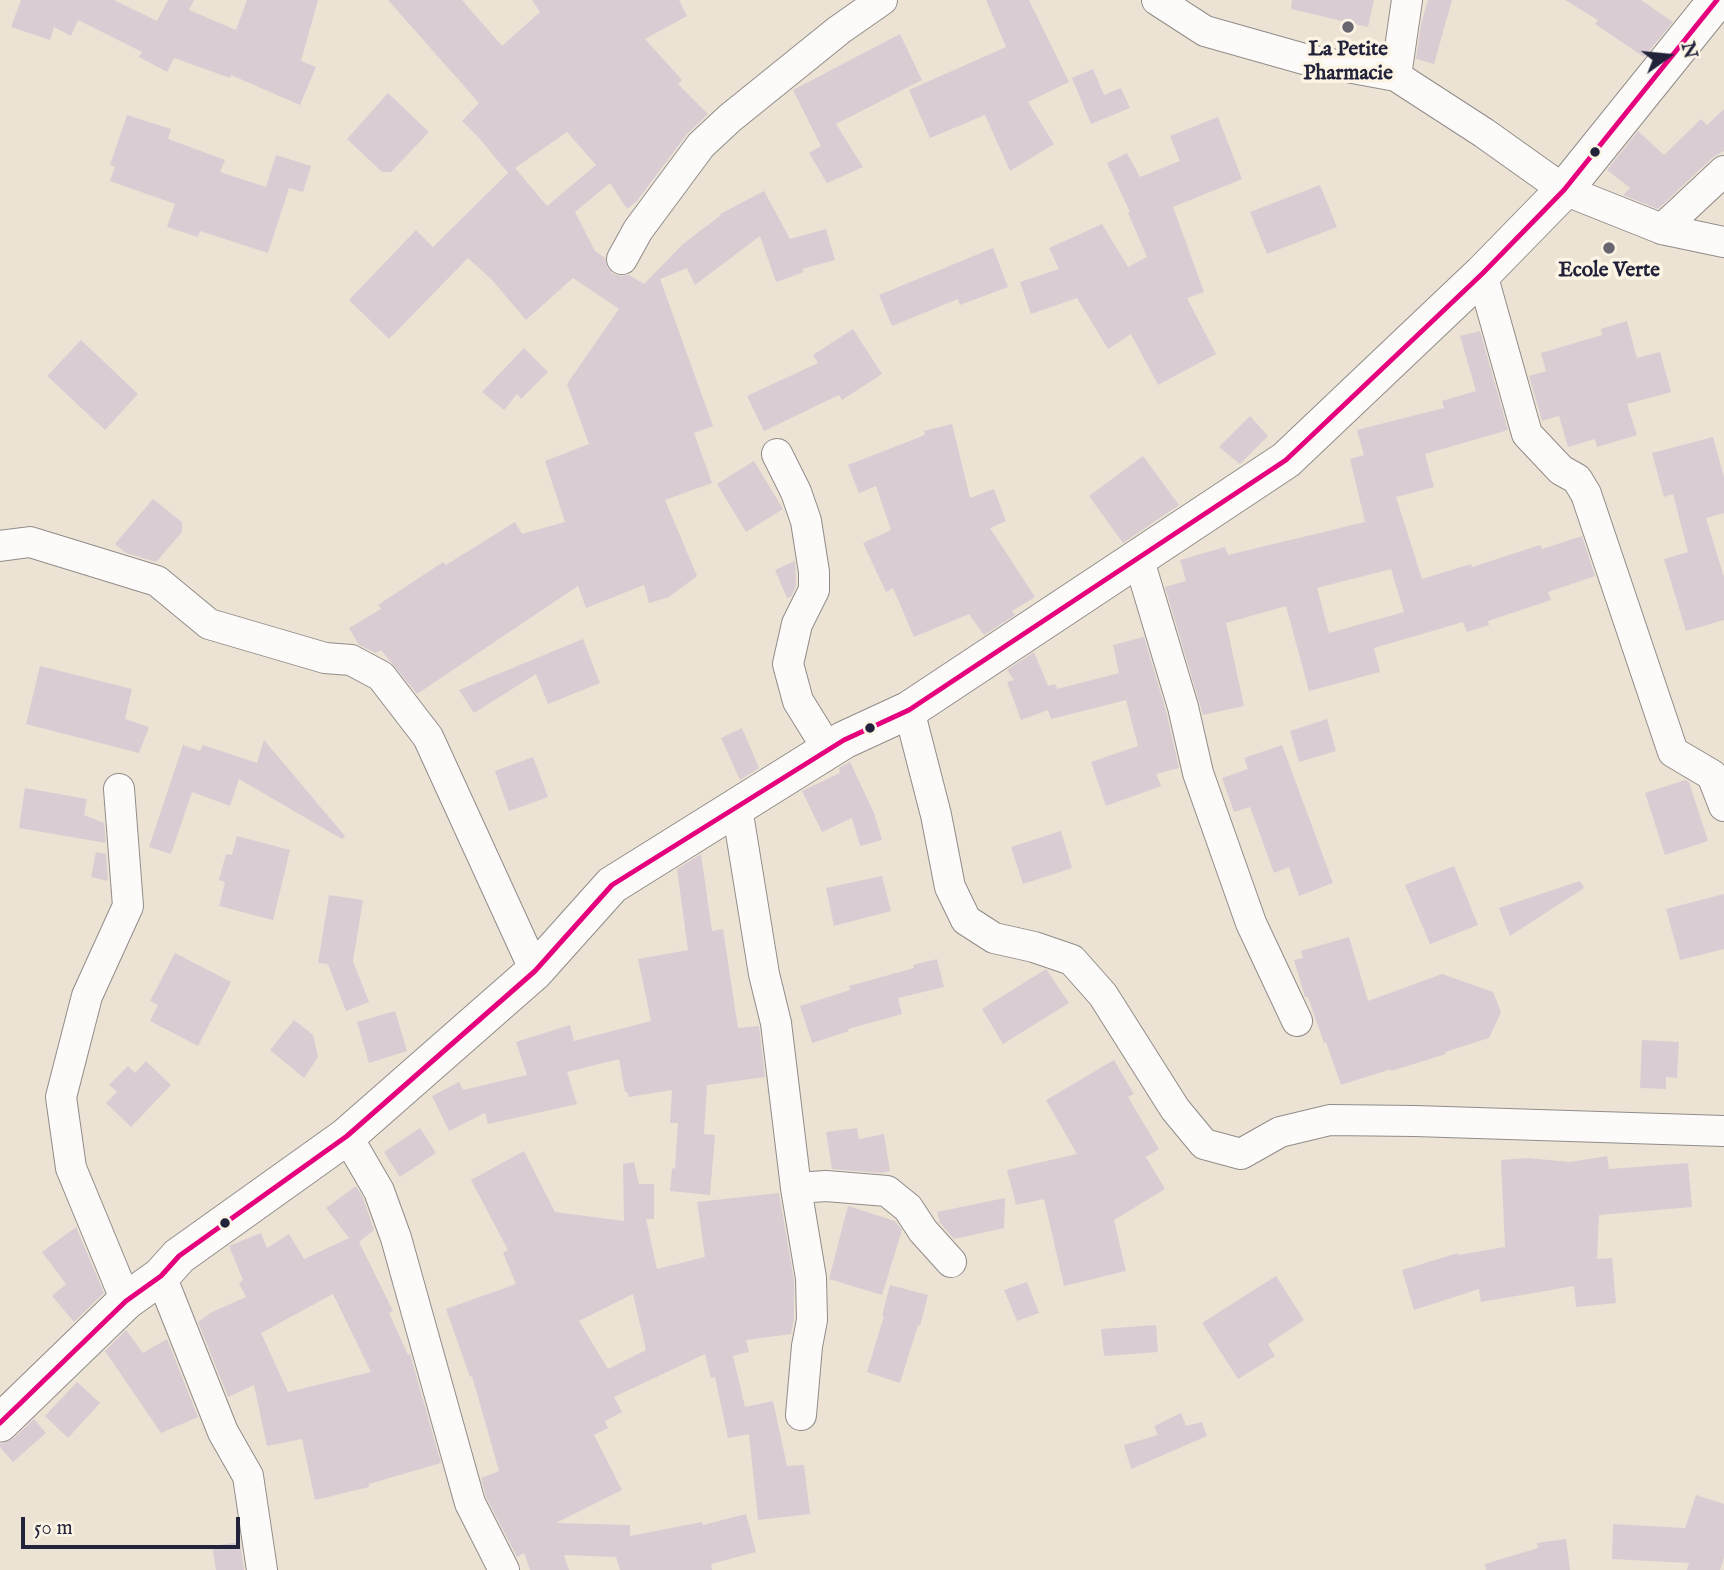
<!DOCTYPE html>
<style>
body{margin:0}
#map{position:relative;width:1724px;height:1570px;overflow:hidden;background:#ece3d5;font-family:"IM FELL English",serif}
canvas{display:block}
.north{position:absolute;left:1633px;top:21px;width:70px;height:70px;-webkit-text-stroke:5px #fcf5e5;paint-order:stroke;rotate:75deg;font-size:19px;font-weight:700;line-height:28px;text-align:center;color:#22223b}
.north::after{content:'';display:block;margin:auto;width:24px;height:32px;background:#22223b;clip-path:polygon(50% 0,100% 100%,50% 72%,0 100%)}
.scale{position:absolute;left:21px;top:1517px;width:219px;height:32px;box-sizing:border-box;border:4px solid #22223b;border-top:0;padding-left:9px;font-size:21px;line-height:24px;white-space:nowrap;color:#22223b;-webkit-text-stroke:5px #fcf5e5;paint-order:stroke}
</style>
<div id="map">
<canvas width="1724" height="1570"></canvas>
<div class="north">N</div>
<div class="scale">50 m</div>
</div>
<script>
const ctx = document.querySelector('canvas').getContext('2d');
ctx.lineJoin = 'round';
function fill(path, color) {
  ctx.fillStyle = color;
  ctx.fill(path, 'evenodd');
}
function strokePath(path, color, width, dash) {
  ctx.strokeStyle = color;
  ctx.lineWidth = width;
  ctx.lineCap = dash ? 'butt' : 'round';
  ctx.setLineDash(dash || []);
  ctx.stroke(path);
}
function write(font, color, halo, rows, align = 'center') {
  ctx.font = font + ' "IM FELL English",serif';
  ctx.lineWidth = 7;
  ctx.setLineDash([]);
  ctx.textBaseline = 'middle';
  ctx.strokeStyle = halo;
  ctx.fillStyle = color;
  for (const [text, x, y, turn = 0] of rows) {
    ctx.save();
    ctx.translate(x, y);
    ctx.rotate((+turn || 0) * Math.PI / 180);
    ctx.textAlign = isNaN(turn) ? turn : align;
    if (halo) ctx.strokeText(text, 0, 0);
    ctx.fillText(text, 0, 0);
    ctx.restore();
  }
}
fill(new Path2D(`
 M 21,0 L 114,0 L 157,21 L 168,0 L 194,0 L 189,10 L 236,30 L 247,0 L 318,0 L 301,61 L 316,67 L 300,105 L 231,75 L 230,78 L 174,58 L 167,72 L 139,57 L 142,52 L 78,20 L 71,36 L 54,27 L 50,40 L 11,27 Z
 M 388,0 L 462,0 L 502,46 L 540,12 L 532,0 L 679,0 L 687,16 L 645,39 L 682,80 L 678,84 L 708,114 L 687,134 L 637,201 L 627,209 L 610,183 L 575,212 L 595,251 L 605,258 L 607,267 L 613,274 L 622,276 L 629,275 L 644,284 L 683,244 L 721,215 L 720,214 L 764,191 L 790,239 L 826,229 L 835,260 L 802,269 L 804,272 L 776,282 L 760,236 L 695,285 L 687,268 L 660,279 L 713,426 L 694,433 L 712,483 L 665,500 L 697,576 L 669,597 L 649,603 L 644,585 L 586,608 L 578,586 L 417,694 L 381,650 L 376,653 L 359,645 L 349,628 L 381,609 L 378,605 L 443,562 L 446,565 L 515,522 L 522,534 L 565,522 L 545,461 L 589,444 L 567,384 L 619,309 L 573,278 L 526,320 L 492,280 L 468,258 L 389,339 L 349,300 L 416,230 L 433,247 L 508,173 L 479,138 L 462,121 L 479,103 ZM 567,132 L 596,165 L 547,206 L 515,168 Z
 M 986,0 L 1029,0 L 1069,82 L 1028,102 L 1054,144 L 1010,171 L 985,115 L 930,138 L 909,90 L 1006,47 Z
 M 1292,0 L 1374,0 L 1368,27 L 1291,9 Z
 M 1428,0 L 1452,0 L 1434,64 L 1416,59 L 1421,24 Z
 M 1565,0 L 1641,0 L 1673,22 L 1644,57 L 1595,24 L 1598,20 Z
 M 900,34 L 922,80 L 836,124 L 863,167 L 827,183 L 809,153 L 821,146 L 793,90 Z
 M 1093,69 L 1104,95 L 1121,88 L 1130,108 L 1091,124 L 1072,78 Z
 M 388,93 L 429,132 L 391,172 L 382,172 L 347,139 Z
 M 1724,109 L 1724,151 L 1712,158 L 1658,209 L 1623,195 L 1630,188 L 1607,170 L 1638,131 L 1664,155 L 1701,119 L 1707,125 Z
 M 127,115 L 171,129 L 168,139 L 225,160 L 220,172 L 266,187 L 276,155 L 311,166 L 303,192 L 289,188 L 268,253 L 200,231 L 198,237 L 167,227 L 175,204 L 110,181 L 115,167 L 110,165 Z
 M 1218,117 L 1242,179 L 1173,207 L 1204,292 L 1187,298 L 1216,354 L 1158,385 L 1131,334 L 1108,349 L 1077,298 L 1031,314 L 1020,282 L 1059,269 L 1049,248 L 1102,224 L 1128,267 L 1147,257 L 1128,213 L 1130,212 L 1107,163 L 1127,153 L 1140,177 L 1180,161 L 1170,136 Z
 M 1320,185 L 1337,227 L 1267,254 L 1250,212 Z
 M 993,248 L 1008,287 L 960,305 L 958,299 L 892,326 L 879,295 Z
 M 1627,321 L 1637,358 L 1660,352 L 1671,392 L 1627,404 L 1637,435 L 1597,447 L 1595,439 L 1568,447 L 1559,416 L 1542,421 L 1529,376 L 1546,371 L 1541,353 L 1602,335 L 1601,329 Z
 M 853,329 L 882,374 L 842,400 L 839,395 L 764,431 L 747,396 L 818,363 L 813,355 Z
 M 1480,331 L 1508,430 L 1425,454 L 1434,487 L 1396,497 L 1422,579 L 1471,564 L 1472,567 L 1540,545 L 1542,549 L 1582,536 L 1595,576 L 1548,592 L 1551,600 L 1488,621 L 1489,625 L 1467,632 L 1463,622 L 1374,648 L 1380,672 L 1309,691 L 1286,606 L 1226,623 L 1244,706 L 1203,715 L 1165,587 L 1186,581 L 1180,560 L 1225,547 L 1228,555 L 1365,522 L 1350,459 L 1364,455 L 1357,430 L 1444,408 L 1442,401 L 1476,391 L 1460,336 ZM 1391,569 L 1404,612 L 1329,633 L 1317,588 Z
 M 81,340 L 138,394 L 105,430 L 47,376 Z
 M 524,348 L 548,372 L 521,399 L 517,394 L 504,410 L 482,392 Z
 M 1250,416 L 1268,436 L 1240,464 L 1219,447 Z
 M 952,424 L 970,498 L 994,489 L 1006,521 L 990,528 L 1035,597 L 1012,611 L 1015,615 L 984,635 L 969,614 L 914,637 L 893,588 L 886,592 L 863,543 L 891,530 L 876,486 L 859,493 L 848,465 L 925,435 L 924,431 Z
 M 1713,437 L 1724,477 L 1724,513 L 1706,518 L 1724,577 L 1724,620 L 1686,631 L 1664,559 L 1688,552 L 1673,494 L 1664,497 L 1652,453 Z
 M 1143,456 L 1179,505 L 1123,543 L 1089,496 Z
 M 754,461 L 783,509 L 746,532 L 717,484 Z
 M 153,499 L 182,522 L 182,532 L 156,562 L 126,553 L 115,544 Z
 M 795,561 L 796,586 L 791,597 L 787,598 L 775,570 Z
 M 1144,637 L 1166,711 L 1179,768 L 1156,774 L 1161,786 L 1106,806 L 1091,762 L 1138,746 L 1126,700 L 1051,719 L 1048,710 L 1021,720 L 1007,682 L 1014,680 L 1007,670 L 1034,652 L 1048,686 L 1055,684 L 1057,689 L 1119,673 L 1113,645 Z
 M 583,639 L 600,683 L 548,704 L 536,674 L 474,713 L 459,690 Z
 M 40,666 L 132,689 L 125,719 L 149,727 L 139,753 L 26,724 Z
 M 1327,719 L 1336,751 L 1299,762 L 1290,731 Z
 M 742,728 L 759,768 L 740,780 L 721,738 Z
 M 264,740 L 345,836 L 342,839 L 239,779 L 230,806 L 192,792 L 171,854 L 149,847 L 183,745 L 200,751 L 203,745 L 257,763 Z
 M 1282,745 L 1333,883 L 1299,896 L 1289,867 L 1274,873 L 1250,807 L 1234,812 L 1222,778 L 1248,769 L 1244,758 Z
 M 533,757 L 548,797 L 509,811 L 495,771 Z
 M 850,762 L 874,813 L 882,840 L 860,846 L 852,818 L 822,832 L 802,791 L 840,773 L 839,768 Z
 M 1685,780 L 1689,782 L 1708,841 L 1665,855 L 1645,793 Z
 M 25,788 L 87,799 L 84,815 L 104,823 L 106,843 L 19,828 Z
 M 1061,831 L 1072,868 L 1023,884 L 1011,847 Z
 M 237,836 L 290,850 L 273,920 L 219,906 L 225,882 L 219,880 L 226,854 L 232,855 Z
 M 96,852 L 106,854 L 108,881 L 91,877 Z
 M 701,854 L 712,931 L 723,929 L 738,1028 L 759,1026 L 765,1077 L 707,1085 L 704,1134 L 715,1135 L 710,1195 L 670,1191 L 672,1168 L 675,1169 L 678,1123 L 670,1123 L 672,1090 L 629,1097 L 627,1092 L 625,1092 L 619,1059 L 567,1072 L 577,1104 L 488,1124 L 485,1113 L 449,1131 L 432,1096 L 459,1082 L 463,1090 L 527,1075 L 516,1042 L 570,1025 L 574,1041 L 651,1021 L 638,959 L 688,950 L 677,869 Z
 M 1454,866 L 1478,925 L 1430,944 L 1405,885 Z
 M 882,876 L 891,911 L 834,926 L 826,888 Z
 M 1580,881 L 1584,888 L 1510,936 L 1499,908 Z
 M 1724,894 L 1724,949 L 1680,960 L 1666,909 Z
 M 329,895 L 363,900 L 353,961 L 369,1002 L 346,1011 L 328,964 L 318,963 Z
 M 1349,937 L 1368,1001 L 1442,974 L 1493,992 L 1501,1012 L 1489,1038 L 1445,1052 L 1446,1054 L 1391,1071 L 1391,1069 L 1341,1085 L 1326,1042 L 1324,1043 L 1308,997 L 1305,997 L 1294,960 L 1303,958 L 1301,951 Z
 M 175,953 L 231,982 L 198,1046 L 150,1021 L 158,1005 L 150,1001 Z
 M 937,959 L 944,987 L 898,998 L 902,1014 L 848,1029 L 849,1031 L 812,1043 L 800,1006 L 850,990 L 849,986 L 914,968 L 913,965 Z
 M 1046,969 L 1069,1003 L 1003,1044 L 982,1009 Z
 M 395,1011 L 407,1051 L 369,1063 L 357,1022 Z
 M 294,1020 L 313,1035 L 318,1057 L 304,1078 L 270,1050 Z
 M 1642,1040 L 1679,1042 L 1677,1078 L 1666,1077 L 1666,1089 L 1640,1088 Z
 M 1114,1060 L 1134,1094 L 1128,1097 L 1159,1149 L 1146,1157 L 1165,1189 L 1114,1220 L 1126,1271 L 1064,1286 L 1044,1199 L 1016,1205 L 1007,1170 L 1077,1154 L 1046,1100 Z
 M 146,1061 L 171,1085 L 131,1127 L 106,1103 L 117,1092 L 109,1085 L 128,1066 L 135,1073 Z
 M 420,1128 L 436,1153 L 400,1177 L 384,1152 Z
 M 857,1128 L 859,1139 L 884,1134 L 890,1171 L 880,1173 L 832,1169 L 826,1132 Z
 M 524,1151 L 555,1212 L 624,1221 L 623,1164 L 634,1162 L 639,1184 L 654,1184 L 654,1219 L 646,1219 L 657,1269 L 705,1257 L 697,1202 L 779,1193 L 794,1280 L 794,1319 L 791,1334 L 746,1340 L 749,1352 L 733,1356 L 745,1407 L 773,1401 L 787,1466 L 804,1465 L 810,1514 L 758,1520 L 749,1434 L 728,1438 L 715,1377 L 711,1378 L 705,1354 L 614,1397 L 622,1412 L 605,1421 L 608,1428 L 594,1435 L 622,1490 L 556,1523 L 630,1525 L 630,1536 L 702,1522 L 703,1525 L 746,1514 L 756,1552 L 711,1564 L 712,1570 L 620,1570 L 616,1557 L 564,1555 L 569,1570 L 530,1570 L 524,1553 L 517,1557 L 486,1497 L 481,1478 L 499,1471 L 472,1376 L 470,1377 L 446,1309 L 516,1284 L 503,1253 L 508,1250 L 471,1180 ZM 633,1294 L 646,1350 L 608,1369 L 579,1321 Z
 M 1607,1156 L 1609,1169 L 1688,1163 L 1692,1207 L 1599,1215 L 1597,1259 L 1612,1258 L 1616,1303 L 1576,1307 L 1574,1286 L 1481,1302 L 1479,1289 L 1414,1310 L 1402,1270 L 1458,1253 L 1458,1255 L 1505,1247 L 1501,1160 L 1528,1158 L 1570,1162 Z
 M 356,1186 L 363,1198 L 374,1230 L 359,1242 L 393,1311 L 389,1313 L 408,1355 L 410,1354 L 441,1463 L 369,1484 L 369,1487 L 315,1500 L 302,1439 L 267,1446 L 254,1385 L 228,1397 L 198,1322 L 212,1312 L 246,1297 L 239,1283 L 243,1280 L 229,1246 L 261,1233 L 267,1248 L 289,1234 L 304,1259 L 349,1238 L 326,1208 ZM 333,1294 L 371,1372 L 288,1392 L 261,1333 Z
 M 1005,1198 L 1004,1228 L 954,1239 L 940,1223 L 937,1212 Z
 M 848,1206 L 895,1221 L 902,1230 L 882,1295 L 829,1279 Z
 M 76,1227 L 104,1293 L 74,1322 L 52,1296 L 66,1284 L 42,1252 Z
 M 1276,1276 L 1304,1320 L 1268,1344 L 1275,1356 L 1238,1379 L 1202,1323 Z
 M 1027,1282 L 1039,1313 L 1017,1321 L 1004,1290 Z
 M 890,1285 L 928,1295 L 920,1326 L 918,1325 L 900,1383 L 867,1372 L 884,1316 L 882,1316 Z
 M 1156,1325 L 1158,1352 L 1104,1356 L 1101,1329 Z
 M 126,1330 L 143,1353 L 167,1339 L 198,1417 L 161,1433 L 105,1351 Z
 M 77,1382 L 100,1403 L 68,1438 L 45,1416 Z
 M 1181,1413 L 1186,1426 L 1202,1422 L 1207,1436 L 1131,1469 L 1124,1445 L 1158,1435 L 1154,1426 Z
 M 34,1419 L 46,1433 L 13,1462 L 0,1447 L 0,1444 L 14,1438 Z
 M 1696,1495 L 1724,1504 L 1724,1557 L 1720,1570 L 1687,1570 L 1689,1563 L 1612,1559 L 1613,1524 L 1685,1528 Z
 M 1566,1539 L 1570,1570 L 1486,1570 L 1485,1564 L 1538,1548 L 1537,1543 Z
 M 240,1542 L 244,1570 L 216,1570 L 212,1546 Z`), '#daccd3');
const minor = new Path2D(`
 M 1157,0 L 1205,31 L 1304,59 L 1396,76 L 1484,133 L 1564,190 L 1662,229 L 1724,242
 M 1396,76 L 1407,0
 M 1662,229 L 1724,171
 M 622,259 L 638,230 L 701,145 L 730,118 L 839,30 L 882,0
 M 1482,274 L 1527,434 L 1561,470 L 1577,479 L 1586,494 L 1673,752 L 1712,775 L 1724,806
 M 777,454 L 796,492 L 806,521 L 814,572 L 814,590 L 797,624 L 788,664 L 798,701 L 829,751
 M 0,546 L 30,542 L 157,581 L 209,624 L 325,658 L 351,660 L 381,676 L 428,737 L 535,971
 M 1138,557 L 1183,707 L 1198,773 L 1251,923 L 1297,1021
 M 909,710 L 936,815 L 950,887 L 966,920 L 994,938 L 1034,947 L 1072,960 L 1103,995 L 1175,1109 L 1204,1144 L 1241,1154 L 1280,1132 L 1330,1120 L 1415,1121 L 1724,1131
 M 119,789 L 128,906 L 87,996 L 61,1097 L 71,1168 L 126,1301
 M 737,808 L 764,974 L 776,1023 L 796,1188 L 811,1278 L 812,1320 L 807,1346 L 801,1415
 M 347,1136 L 379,1191 L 396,1238 L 470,1503 L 504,1570
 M 796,1188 L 826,1186 L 887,1191 L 908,1208 L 923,1231 L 951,1262
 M 161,1276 L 223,1432 L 248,1476 L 262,1570`);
const tertiary = new Path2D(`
 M 0,1423 L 126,1301 L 161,1276 L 179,1256 L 347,1136 L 535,971 L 612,885 L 844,740 L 909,710 L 1286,460 L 1482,274 L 1564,190 L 1717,0`);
strokePath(minor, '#918c89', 32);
strokePath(tertiary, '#918c89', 39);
strokePath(minor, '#fcfbf9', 30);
strokePath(tertiary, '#fcfbf9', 37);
strokePath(new Path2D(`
 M 0,1423 L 126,1301 L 161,1276 L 179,1256 L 347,1136 L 535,971 L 612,885 L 844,740 L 909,710 L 1286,460 L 1482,274 L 1564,190 L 1717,0`), '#e5007d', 5);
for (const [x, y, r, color] of [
 [1348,27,7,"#696671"],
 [1595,152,6,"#22223b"],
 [1609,248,7,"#696671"],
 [870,728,6,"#22223b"],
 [225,1223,6,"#22223b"]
]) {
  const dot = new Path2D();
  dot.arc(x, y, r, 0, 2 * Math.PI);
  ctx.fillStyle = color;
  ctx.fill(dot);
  strokePath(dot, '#fcf5e5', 2.5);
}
write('bold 21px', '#22223b', '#fcf5e5', [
 ["La Petite",1348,51],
 ["Pharmacie",1348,75],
 ["Ecole Verte",1609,272]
]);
</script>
